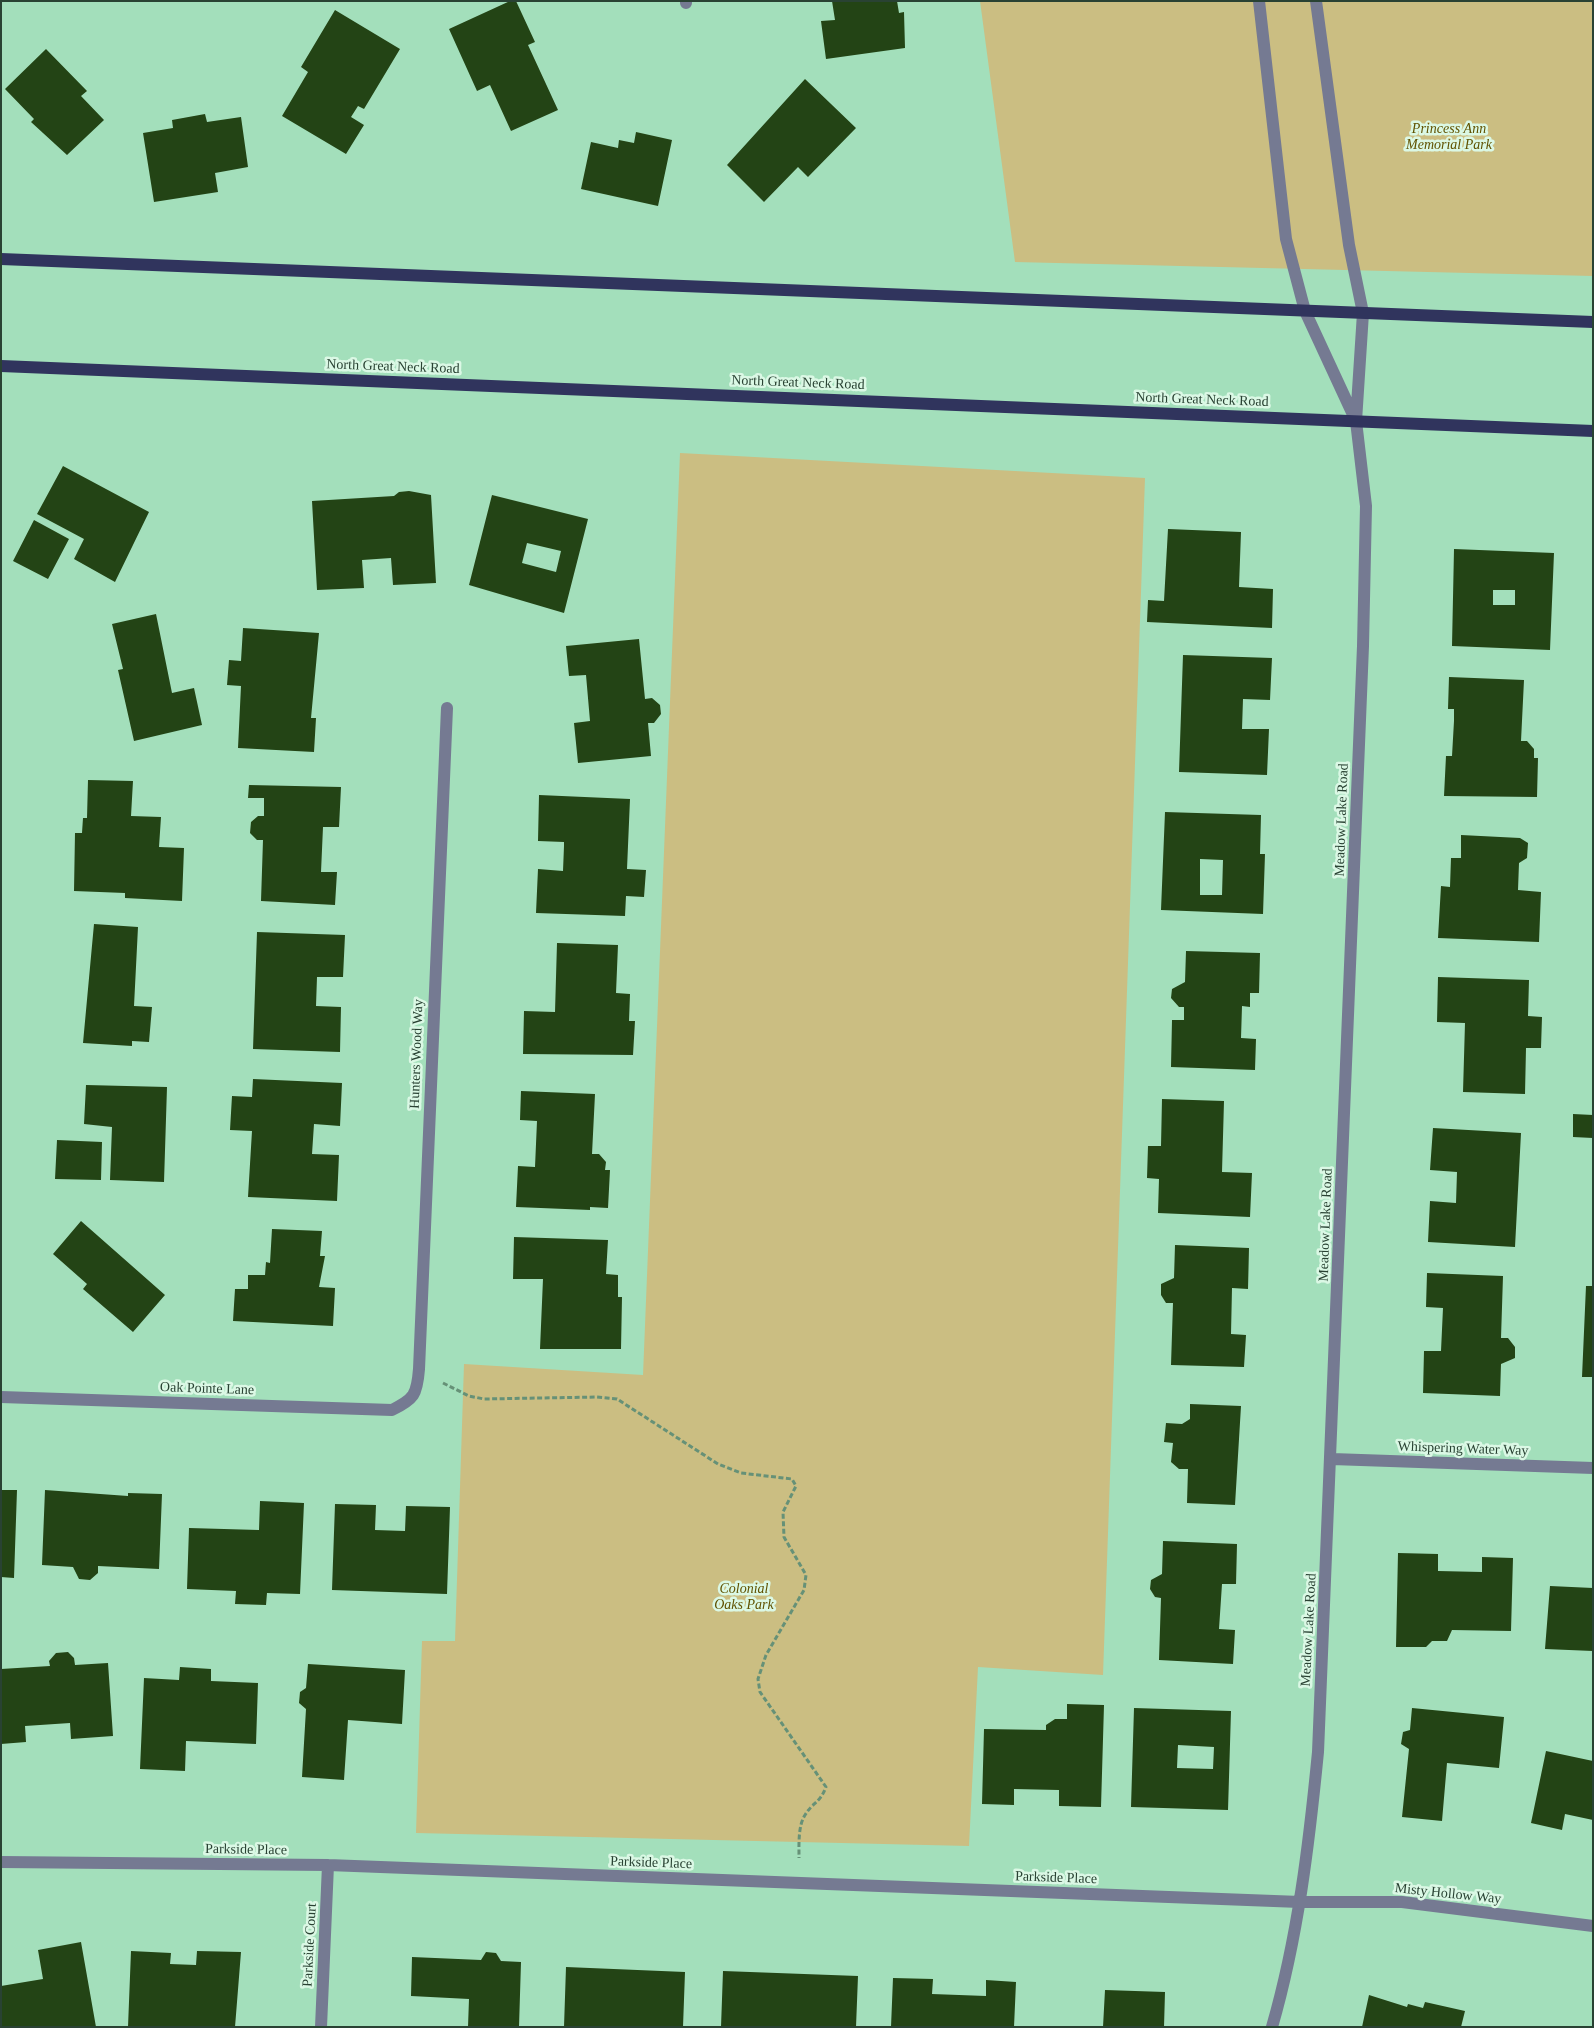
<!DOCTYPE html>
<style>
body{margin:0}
#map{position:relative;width:1594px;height:2028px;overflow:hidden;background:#a3dfbb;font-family:Georgia,serif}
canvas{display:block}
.frame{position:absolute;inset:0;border:2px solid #294233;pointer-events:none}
</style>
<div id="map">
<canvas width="1594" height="2028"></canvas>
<div class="frame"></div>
</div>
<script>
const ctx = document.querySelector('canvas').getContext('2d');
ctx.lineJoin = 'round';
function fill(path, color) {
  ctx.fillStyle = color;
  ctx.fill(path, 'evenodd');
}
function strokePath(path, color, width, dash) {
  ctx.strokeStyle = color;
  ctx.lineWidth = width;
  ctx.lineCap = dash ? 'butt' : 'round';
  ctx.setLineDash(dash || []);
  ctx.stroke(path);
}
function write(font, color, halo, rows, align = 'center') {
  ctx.font = font + ' Georgia,serif';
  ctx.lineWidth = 5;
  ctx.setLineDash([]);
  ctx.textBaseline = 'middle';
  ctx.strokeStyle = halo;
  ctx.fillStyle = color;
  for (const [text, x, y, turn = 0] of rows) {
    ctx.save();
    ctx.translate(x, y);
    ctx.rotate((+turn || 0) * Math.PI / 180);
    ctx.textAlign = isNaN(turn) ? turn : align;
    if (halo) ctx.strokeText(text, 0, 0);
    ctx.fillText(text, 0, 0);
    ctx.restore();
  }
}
fill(new Path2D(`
 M 980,1 L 1593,1 L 1593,276 L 1015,262 Z
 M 680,453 L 1145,478 L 1103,1675 L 978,1667 L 969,1846 L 416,1833 L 422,1641 L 455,1641 L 464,1364 L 643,1375 Z`), '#cbbe82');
fill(new Path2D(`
 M 510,1 L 516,1 L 535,42 L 528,45 L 558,110 L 511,131 L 490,85 L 477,91 L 449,29 Z
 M 832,1 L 897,1 L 899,13 L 904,12 L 905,48 L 826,59 L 821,21 L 835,20 Z
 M 335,10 L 400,49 L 364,109 L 358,106 L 351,117 L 364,125 L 346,154 L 282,116 L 308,72 L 301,67 Z
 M 46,49 L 87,91 L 81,96 L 104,120 L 67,155 L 31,122 L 34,119 L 5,89 Z
 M 805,79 L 856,128 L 808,177 L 798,167 L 764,202 L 727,165 Z
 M 205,114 L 207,122 L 241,117 L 248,167 L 215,173 L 218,192 L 154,202 L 143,133 L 173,128 L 172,120 Z
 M 636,132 L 672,140 L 658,206 L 581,189 L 591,142 L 618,148 L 619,140 L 634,143 Z
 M 63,466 L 149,512 L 115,582 L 74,559 L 84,539 L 37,514 Z
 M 409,491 L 431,495 L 436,583 L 393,585 L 391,558 L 362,560 L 364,588 L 317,590 L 312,501 L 394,496 L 399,492 Z
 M 492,495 L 588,519 L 564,613 L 469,585 ZM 527,543 L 561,551 L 556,572 L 522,563 Z
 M 34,520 L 69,539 L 48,579 L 13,561 Z
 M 1168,529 L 1241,532 L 1239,587 L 1273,589 L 1272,628 L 1147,622 L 1148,600 L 1164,601 Z
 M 1454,549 L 1554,553 L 1550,650 L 1452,646 ZM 1493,590 L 1515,590 L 1515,605 L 1493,605 Z
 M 156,614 L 172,693 L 194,688 L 202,725 L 134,741 L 118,670 L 123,669 L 112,624 Z
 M 243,628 L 319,633 L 311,718 L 316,718 L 314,752 L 238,748 L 241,686 L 227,685 L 229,660 L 241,661 Z
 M 639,639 L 645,699 L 652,698 L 660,705 L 661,714 L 654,723 L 648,723 L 651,756 L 578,763 L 574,723 L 590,721 L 586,675 L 569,676 L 566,646 Z
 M 1183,655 L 1272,658 L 1270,700 L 1243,699 L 1242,729 L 1269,729 L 1267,775 L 1179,772 Z
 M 1449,677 L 1524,680 L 1521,741 L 1527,741 L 1534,749 L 1534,758 L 1538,758 L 1537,797 L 1444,796 L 1446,756 L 1452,756 L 1454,721 L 1454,709 L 1448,709 Z
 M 88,780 L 133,781 L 131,816 L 161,817 L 159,847 L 184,848 L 182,901 L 125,898 L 125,893 L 74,891 L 75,833 L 82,833 L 83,818 L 87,818 Z
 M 249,785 L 341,787 L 339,827 L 323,827 L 321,872 L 337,872 L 335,905 L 261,901 L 263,840 L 257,840 L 250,833 L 251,822 L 258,816 L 264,816 L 264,798 L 248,798 Z
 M 539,795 L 630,799 L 627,869 L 646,870 L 644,897 L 626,896 L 625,916 L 536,913 L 538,869 L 563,871 L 564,846 L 564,842 L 538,841 Z
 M 1165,812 L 1261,815 L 1260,854 L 1265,854 L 1263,914 L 1161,910 ZM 1200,859 L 1223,860 L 1222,895 L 1200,895 Z
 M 1461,835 L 1520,838 L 1528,843 L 1527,858 L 1519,863 L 1518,890 L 1541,892 L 1539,942 L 1438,938 L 1441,886 L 1450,887 L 1451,858 L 1461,858 Z
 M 94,924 L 138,927 L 134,1006 L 152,1007 L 149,1042 L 132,1041 L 132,1046 L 83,1043 Z
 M 257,932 L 345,935 L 343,977 L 317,977 L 316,1006 L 341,1007 L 340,1052 L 253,1049 Z
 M 557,943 L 618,945 L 616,993 L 630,994 L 629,1021 L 635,1021 L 633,1055 L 523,1054 L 524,1011 L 555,1012 Z
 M 1186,951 L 1260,953 L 1259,993 L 1250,993 L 1250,1007 L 1242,1006 L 1241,1038 L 1256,1039 L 1255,1070 L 1171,1067 L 1172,1020 L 1184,1020 L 1184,1007 L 1179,1007 L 1171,998 L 1172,989 L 1185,982 Z
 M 1438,977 L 1529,980 L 1528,1016 L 1542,1017 L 1541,1048 L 1526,1048 L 1525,1094 L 1463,1092 L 1465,1023 L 1437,1022 Z
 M 253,1079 L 342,1083 L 340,1126 L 314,1124 L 312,1154 L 339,1155 L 337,1201 L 248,1197 L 252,1131 L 230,1130 L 232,1096 L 252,1097 Z
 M 86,1085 L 167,1087 L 164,1182 L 110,1180 L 112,1127 L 84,1124 Z
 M 521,1091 L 595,1094 L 592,1154 L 599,1154 L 606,1162 L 605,1170 L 610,1170 L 608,1208 L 590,1207 L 590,1210 L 516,1207 L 518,1166 L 535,1167 L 537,1121 L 520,1120 Z
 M 1162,1099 L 1224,1101 L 1222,1172 L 1252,1173 L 1250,1217 L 1158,1213 L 1159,1179 L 1147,1178 L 1148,1146 L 1161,1146 Z
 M 1573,1114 L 1593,1115 L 1593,1138 L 1573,1137 Z
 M 1433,1128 L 1521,1133 L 1515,1247 L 1428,1242 L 1430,1201 L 1456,1203 L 1457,1172 L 1430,1170 Z
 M 57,1140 L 102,1142 L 101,1180 L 55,1179 Z
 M 81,1221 L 165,1295 L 133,1332 L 83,1289 L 87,1284 L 53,1254 Z
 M 272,1229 L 322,1231 L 320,1256 L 325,1256 L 319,1287 L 335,1288 L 333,1326 L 233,1321 L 235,1289 L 248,1289 L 248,1275 L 265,1275 L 266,1262 L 270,1263 Z
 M 514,1237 L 608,1240 L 606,1274 L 618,1275 L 618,1297 L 622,1297 L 621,1349 L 540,1349 L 543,1279 L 513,1279 Z
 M 1175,1245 L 1249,1248 L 1248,1289 L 1232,1288 L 1231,1334 L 1246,1335 L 1244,1367 L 1171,1365 L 1173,1303 L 1166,1303 L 1161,1295 L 1161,1284 L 1174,1278 Z
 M 1427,1273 L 1503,1276 L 1501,1338 L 1508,1338 L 1515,1347 L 1515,1358 L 1501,1364 L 1500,1396 L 1423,1393 L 1424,1351 L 1441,1351 L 1443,1308 L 1426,1307 Z
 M 1586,1286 L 1593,1286 L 1593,1377 L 1582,1377 Z
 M 1190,1404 L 1241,1406 L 1235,1505 L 1187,1503 L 1188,1469 L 1179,1469 L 1171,1462 L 1173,1443 L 1164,1442 L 1166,1423 L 1182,1424 L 1190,1419 Z
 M 1,1490 L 17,1490 L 14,1578 L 1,1577 Z
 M 45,1490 L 128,1496 L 128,1493 L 162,1494 L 159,1569 L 98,1566 L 98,1573 L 90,1580 L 79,1579 L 73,1567 L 42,1565 Z
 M 260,1501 L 304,1503 L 300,1594 L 267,1593 L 266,1605 L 235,1604 L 236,1591 L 187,1589 L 189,1528 L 259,1530 Z
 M 335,1504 L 376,1505 L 375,1530 L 405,1531 L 406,1506 L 450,1507 L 447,1594 L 332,1590 Z
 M 1163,1541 L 1237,1544 L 1236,1584 L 1222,1584 L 1219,1629 L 1235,1630 L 1233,1664 L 1159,1660 L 1161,1598 L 1155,1597 L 1150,1589 L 1151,1580 L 1162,1574 Z
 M 1398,1553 L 1438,1554 L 1438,1571 L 1482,1572 L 1482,1557 L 1513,1558 L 1511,1631 L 1452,1630 L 1447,1641 L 1432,1641 L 1426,1647 L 1396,1647 Z
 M 1550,1586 L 1593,1588 L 1593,1651 L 1545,1649 Z
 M 68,1652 L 74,1658 L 75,1665 L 108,1663 L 113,1736 L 71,1739 L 70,1723 L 25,1726 L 26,1742 L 1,1744 L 1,1669 L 50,1666 L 49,1661 L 56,1653 Z
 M 308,1664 L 405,1670 L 402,1724 L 348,1720 L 344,1780 L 302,1777 L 306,1709 L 299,1703 L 300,1692 L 306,1688 Z
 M 180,1667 L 211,1669 L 211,1681 L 258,1683 L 256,1744 L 186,1741 L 185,1771 L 140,1769 L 144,1678 L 179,1680 Z
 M 1067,1704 L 1104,1705 L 1101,1807 L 1059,1806 L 1059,1790 L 1014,1789 L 1014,1805 L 982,1804 L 984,1729 L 1046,1730 L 1046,1725 L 1055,1719 L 1067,1719 Z
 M 1134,1708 L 1231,1711 L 1228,1810 L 1131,1807 ZM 1178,1745 L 1214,1747 L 1213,1769 L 1177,1768 Z
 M 1412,1708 L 1504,1717 L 1499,1768 L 1447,1763 L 1442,1821 L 1402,1817 L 1409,1749 L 1401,1744 L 1403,1732 L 1410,1730 Z
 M 1546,1751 L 1593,1761 L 1593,1820 L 1565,1814 L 1562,1830 L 1531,1823 Z
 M 81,1942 L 96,2027 L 1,2027 L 1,1986 L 43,1979 L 38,1950 Z
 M 131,1951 L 171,1953 L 170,1964 L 196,1965 L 197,1951 L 241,1952 L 235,2027 L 128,2027 Z
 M 486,1952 L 496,1953 L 501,1961 L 521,1962 L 519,2027 L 468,2027 L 469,1999 L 411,1996 L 412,1957 L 481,1960 Z
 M 566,1967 L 685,1972 L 683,2027 L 564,2027 Z
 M 723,1971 L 858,1976 L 856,2027 L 721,2027 Z
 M 893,1978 L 933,1979 L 932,1994 L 986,1996 L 986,1980 L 1016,1982 L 1014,2027 L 891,2027 Z
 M 1105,1990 L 1165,1992 L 1164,2027 L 1103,2027 Z
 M 1369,1995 L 1407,2007 L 1408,2004 L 1423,2008 L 1425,2002 L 1465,2011 L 1461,2027 L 1362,2027 Z`), '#234415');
strokePath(new Path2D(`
 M 443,1383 L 469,1396 L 484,1399 L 597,1397 L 617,1399 L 718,1464 L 741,1473 L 792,1479 L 796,1486 L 783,1512 L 784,1537 L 806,1575 L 804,1590 L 766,1655 L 758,1679 L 760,1692 L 826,1787 C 820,1803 813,1802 805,1815 C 798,1826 799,1844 799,1858`), '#669177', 3, [5, 2.5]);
strokePath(new Path2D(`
 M 1259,1 L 1286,239 L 1305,311 L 1355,419
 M 686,3 L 686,1
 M 1,1397 L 392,1410 C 414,1399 417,1395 419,1369 L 447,708
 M 1332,1459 L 1593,1468
 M 1,1862 L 328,1865 L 1300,1902 L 1402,1902 L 1593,1926
 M 321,2027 L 328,1865
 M 1272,2027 C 1298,1937 1309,1844 1318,1752 L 1363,646 L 1366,506 L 1356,421 L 1363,313 L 1349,245 L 1316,1`), '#757a92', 12);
strokePath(new Path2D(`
 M 1,259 L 1593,322
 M 1,366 L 1593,431`), '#30345d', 12);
write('italic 14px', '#605200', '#dbf8e5', [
 ["Princess Ann",1449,129],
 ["Memorial Park",1449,145],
 ["Colonial",744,1589],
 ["Oaks Park",744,1605]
]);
write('14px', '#294233', '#dbf8e5', [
 ["North Great Neck Road",393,367,2],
 ["North Great Neck Road",798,383,2],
 ["North Great Neck Road",1202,400,2],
 ["Meadow Lake Road",1342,820,-88],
 ["Hunters Wood Way",417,1054,-88],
 ["Meadow Lake Road",1326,1225,-88],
 ["Oak Pointe Lane",207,1389,2],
 ["Whispering Water Way",1463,1449,2],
 ["Meadow Lake Road",1309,1630,-87],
 ["Parkside Place",246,1850,1],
 ["Parkside Place",651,1863,2],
 ["Parkside Place",1056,1878,2],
 ["Misty Hollow Way",1448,1894,6],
 ["Parkside Court",310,1945,-87]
]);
</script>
